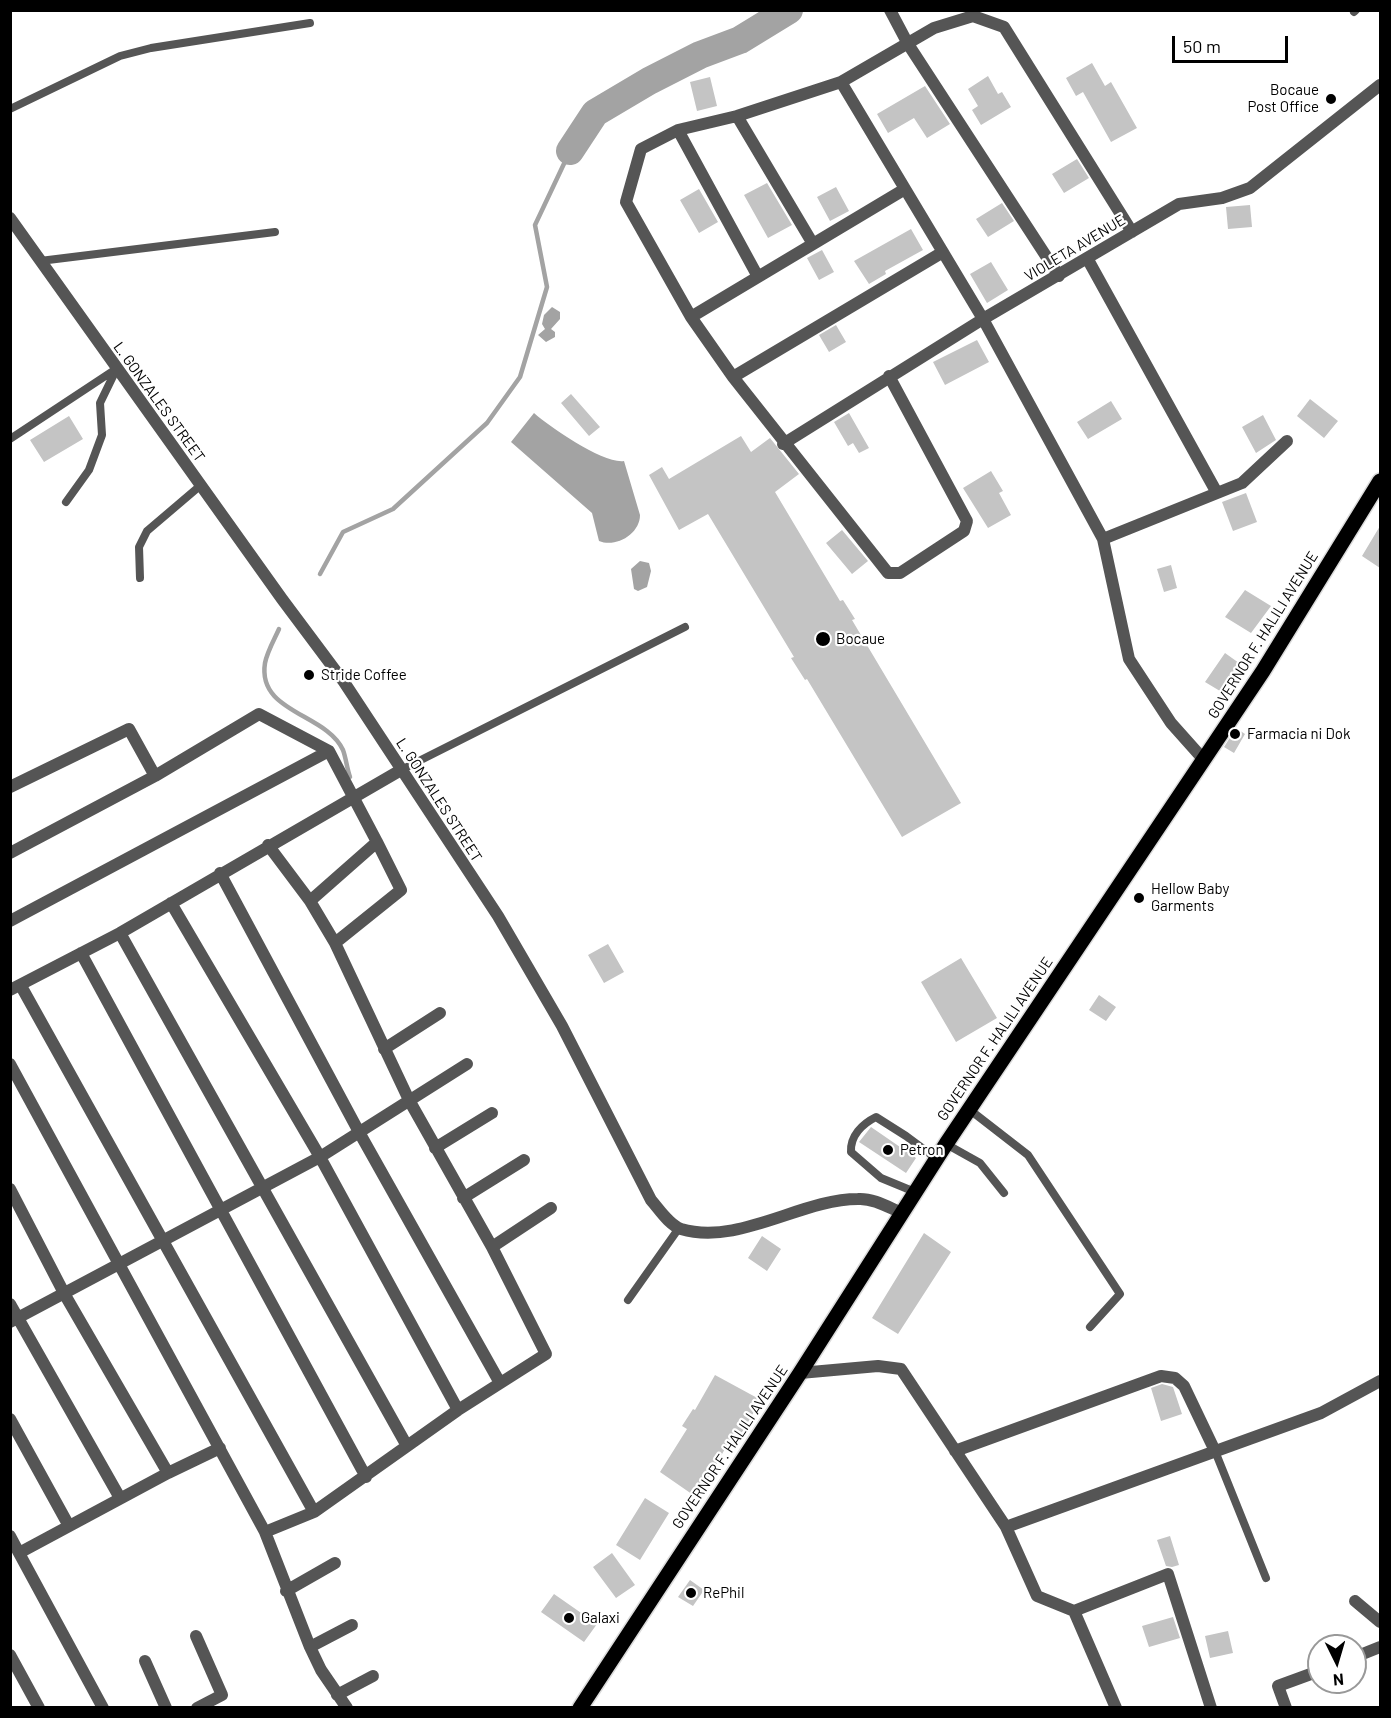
<!DOCTYPE html>
<style>
body{margin:0}
#map{position:relative;width:1391px;height:1718px;overflow:hidden;background:#fff;font-family:Barlow,sans-serif}
canvas{display:block}
.frame{position:absolute;inset:0;border:12px solid #000;pointer-events:none}
.north{position:absolute;left:1307px;top:1634px;width:60px;height:60px;box-sizing:border-box;background:#fff;border:2px solid #999;border-radius:50%;rotate:175deg;font-size:16px;font-weight:700;line-height:24px;text-align:center;color:#000}
.north::after{content:'';display:block;margin:auto;width:21px;height:27px;background:#000;clip-path:polygon(50% 0,100% 100%,50% 72%,0 100%)}
.scale{position:absolute;left:1172px;top:36px;width:116px;height:27px;box-sizing:border-box;border:3px solid #000;border-top:0;padding-left:8px;font-size:18px;line-height:21px;white-space:nowrap;color:#000;-webkit-text-stroke:4px #fff;paint-order:stroke}
</style>
<div id="map">
<canvas width="1391" height="1718"></canvas>
<div class="frame"></div>
<div class="north">N</div>
<div class="scale">50 m</div>
</div>
<script>
const ctx = document.querySelector('canvas').getContext('2d');
ctx.lineJoin = 'round';
function fill(path, color) {
  ctx.fillStyle = color;
  ctx.fill(path, 'evenodd');
}
function strokePath(path, color, width, dash) {
  ctx.strokeStyle = color;
  ctx.lineWidth = width;
  ctx.lineCap = dash ? 'butt' : 'round';
  ctx.setLineDash(dash || []);
  ctx.stroke(path);
}
function write(font, color, halo, rows, align = 'center') {
  ctx.font = font + ' Barlow,sans-serif';
  ctx.lineWidth = 4.5;
  ctx.setLineDash([]);
  ctx.textBaseline = 'middle';
  ctx.strokeStyle = halo;
  ctx.fillStyle = color;
  for (const [text, x, y, turn = 0] of rows) {
    ctx.save();
    ctx.translate(x, y);
    ctx.rotate((+turn || 0) * Math.PI / 180);
    ctx.textAlign = isNaN(turn) ? turn : align;
    if (halo) ctx.strokeText(text, 0, 0);
    ctx.fillText(text, 0, 0);
    ctx.restore();
  }
}
fill(new Path2D(`
 M 552,307 L 560,312 L 560,319 L 551,329 L 555,332 L 555,337 L 546,342 L 538,335 L 545,329 L 542,324 L 544,315 Z
 M 534,413 C 551,428 604,464 624,461 L 640,515 C 640,534 616,548 599,541 L 592,513 L 511,442 Z
 M 640,561 L 649,563 L 651,571 L 647,587 L 638,591 L 634,589 L 631,569 Z`), '#a3a3a3');
strokePath(new Path2D(`
 M 320,574 L 343,532 L 393,509 L 487,423 L 520,377 L 547,287 L 535,225 L 570,151
 M 279,629 C 274,640 267,652 265,663 C 257,713 326,713 343,750 C 346,758 347,769 350,777`), '#a3a3a3', 4.5);
strokePath(new Path2D(`
 M 570,151 L 595,113 L 649,81 L 700,55 L 740,40 L 789,10`), '#a3a3a3', 28);
fill(new Path2D(`
 M 1092,63 L 1105,86 L 1111,82 L 1137,128 L 1111,142 L 1083,92 L 1076,96 L 1066,78 Z
 M 988,76 L 998,94 L 1002,92 L 1011,107 L 981,125 L 972,110 L 978,106 L 968,89 Z
 M 710,77 L 717,106 L 697,111 L 690,82 Z
 M 925,86 L 950,124 L 927,138 L 914,118 L 888,133 L 877,114 Z
 M 1077,159 L 1089,178 L 1064,193 L 1052,174 Z
 M 767,183 L 792,225 L 768,238 L 744,195 Z
 M 836,187 L 849,211 L 830,221 L 817,197 Z
 M 699,189 L 718,222 L 699,233 L 680,200 Z
 M 1002,203 L 1014,221 L 988,237 L 976,219 Z
 M 1250,205 L 1252,227 L 1228,229 L 1226,207 Z
 M 911,229 L 923,250 L 885,271 L 886,274 L 869,284 L 854,261 Z
 M 822,250 L 834,272 L 819,280 L 807,258 Z
 M 991,262 L 1008,290 L 987,303 L 970,274 Z
 M 836,325 L 846,342 L 829,352 L 819,335 Z
 M 977,340 L 989,362 L 945,385 L 933,362 Z
 M 571,394 L 600,427 L 589,436 L 561,403 Z
 M 1310,399 L 1338,421 L 1324,438 L 1297,416 Z
 M 1111,401 L 1122,419 L 1088,439 L 1077,422 Z
 M 849,413 L 869,448 L 859,453 L 853,443 L 848,446 L 834,422 Z
 M 1263,415 L 1276,440 L 1256,453 L 1242,427 Z
 M 69,416 L 83,439 L 44,462 L 30,440 Z
 M 741,436 L 751,452 L 770,438 L 799,474 L 775,492 L 840,601 L 843,600 L 855,619 L 852,620 L 961,803 L 902,837 L 807,679 L 805,680 L 791,658 L 794,657 L 708,514 L 679,530 L 649,475 L 662,467 L 669,479 Z
 M 991,471 L 1003,491 L 999,493 L 1011,515 L 988,528 L 963,488 Z
 M 1246,493 L 1257,522 L 1233,531 L 1222,502 Z
 M 1380,526 L 1380,568 L 1362,556 Z
 M 842,530 L 868,561 L 852,574 L 826,543 Z
 M 1171,565 L 1177,588 L 1164,592 L 1157,569 Z
 M 1245,590 L 1271,606 L 1251,633 L 1225,617 Z
 M 1225,653 L 1239,663 L 1220,691 L 1205,682 Z
 M 1236,728 L 1245,734 L 1234,753 L 1224,747 Z
 M 608,944 L 624,972 L 604,983 L 588,955 Z
 M 961,958 L 997,1018 L 956,1042 L 921,982 Z
 M 1099,995 L 1116,1007 L 1106,1021 L 1089,1010 Z
 M 871,1127 L 916,1158 L 906,1173 L 859,1142 Z
 M 924,1233 L 951,1252 L 898,1334 L 872,1318 Z
 M 762,1236 L 781,1249 L 767,1271 L 748,1258 Z
 M 715,1375 L 761,1400 L 741,1434 L 735,1431 L 708,1479 L 711,1482 L 699,1499 L 660,1472 L 687,1429 L 682,1426 L 693,1409 L 695,1410 Z
 M 1162,1384 L 1173,1387 L 1182,1414 L 1161,1421 L 1151,1388 Z
 M 645,1498 L 669,1513 L 640,1560 L 616,1545 Z
 M 1170,1536 L 1179,1565 L 1172,1567 L 1166,1566 L 1157,1540 Z
 M 612,1553 L 635,1585 L 616,1598 L 593,1567 Z
 M 690,1580 L 704,1590 L 693,1606 L 678,1597 Z
 M 554,1594 L 597,1624 L 584,1642 L 541,1612 Z
 M 1173,1617 L 1180,1638 L 1149,1647 L 1142,1626 Z
 M 1228,1631 L 1233,1653 L 1210,1658 L 1205,1636 Z`), '#c4c4c4');
const primary = new Path2D(`
 M 580,1708 L 800,1373 L 946,1144 L 1263,671 L 1380,481`);
strokePath(primary, '#dbdbdb', 18);
strokePath(new Path2D(`
 M 1354,12 L 1356,10
 M 10,109 L 120,56 L 151,48 L 310,23
 M 40,261 L 275,232
 M 10,439 L 116,369
 M 66,502 L 89,470 L 102,435 L 100,403 L 117,368
 M 140,578 L 139,547 L 147,531 L 201,485
 M 401,770 L 685,627
 M 970,1110 L 1028,1155 L 1120,1294 L 1090,1327
 M 946,1144 L 980,1163 L 1004,1193
 M 915,1192 L 881,1178 L 851,1152 C 850,1136 862,1124 876,1117 L 906,1136 L 937,1159
 M 628,1300 L 679,1228
 M 1215,1451 L 1266,1578`), '#555', 8);
strokePath(new Path2D(`
 M 890,10 L 908,44 L 1059,276
 M 841,82 L 983,319 L 1103,539 L 1129,659 L 1171,723 L 1204,760
 M 737,116 L 813,244
 M 678,130 L 757,275
 M 1087,258 L 1217,493
 M 691,317 L 905,189
 M 889,376 L 967,521 L 964,531 L 900,573 L 888,573 L 733,377 L 691,317 L 626,202 L 641,149 L 678,130 L 737,116 L 841,82 L 934,28 L 973,16 L 1004,27 L 1132,232
 M 733,377 L 943,252
 M 783,444 L 983,319 L 1179,204 L 1222,198 L 1250,188 L 1380,85
 M 1103,539 L 1242,483 L 1287,441
 M 10,787 L 129,729 L 155,776
 M 10,853 L 155,776 L 259,714 L 329,751 L 377,842
 M 220,873 L 359,1132 L 500,1383
 M 310,901 L 377,842 L 401,890 L 335,943
 M 171,903 L 320,1157 L 458,1410
 M 10,921 L 329,751
 M 120,933 L 407,1446
 M 81,953 L 366,1477
 M 21,986 L 314,1512
 M 10,990 L 120,933 L 401,770
 M 384,1049 L 440,1013
 M 10,1064 L 265,1532 L 310,1647 L 321,1670 L 347,1708
 M 435,1148 L 492,1113
 M 10,1189 L 65,1295 L 168,1473
 M 463,1198 L 524,1160
 M 492,1247 L 551,1208
 M 10,1304 L 120,1498
 M 10,1322 L 320,1157 L 467,1064
 M 800,1373 L 878,1366 L 901,1369 L 1006,1527 L 1037,1596 L 1074,1611 L 1116,1708
 M 10,1419 L 69,1526
 M 955,1451 L 1161,1376 L 1175,1378 L 1184,1386 L 1215,1451
 M 1006,1527 L 1321,1413 L 1380,1381
 M 265,1532 L 314,1512 L 458,1410 L 546,1354 L 492,1247 L 409,1100 L 335,943 L 310,901 L 268,845
 M 10,1536 L 19,1553
 M 286,1591 L 335,1563
 M 1355,1601 L 1380,1622
 M 1074,1611 L 1168,1574 L 1211,1708
 M 196,1636 L 222,1695 L 197,1708
 M 310,1647 L 352,1625
 M 10,1655 L 39,1708
 M 1355,1657 L 1380,1647
 M 145,1661 L 166,1708
 M 337,1695 L 373,1676
 M 103,1708 L 19,1553 L 168,1473 L 220,1448
 M 1286,1708 L 1278,1686 L 1319,1671`), '#555', 12);
strokePath(new Path2D(`
 M 10,218 L 282,599 L 344,682 L 498,916 L 562,1026 L 651,1200 C 659,1209 669,1225 681,1229 C 739,1246 801,1199 858,1199 C 873,1198 888,1207 902,1213`), '#555', 12);
strokePath(primary, '#000', 15);
for (const [x, y, r, color] of [
 [1331,99,6,"#000"],
 [823,639,8,"#000"],
 [309,675,6,"#000"],
 [1235,734,6,"#000"],
 [1139,898,6,"#000"],
 [888,1150,6,"#000"],
 [691,1593,6,"#000"],
 [569,1618,6,"#000"]
]) {
  const dot = new Path2D();
  dot.arc(x, y, r, 0, 2 * Math.PI);
  ctx.fillStyle = color;
  ctx.fill(dot);
  strokePath(dot, '#fff', 2);
}
write('15px', '#000', '#fff', [
 ["Bocaue",1319,90,"right"],
 ["Post Office",1319,107,"right"],
 ["Bocaue",836,639],
 ["Stride Coffee",321,675],
 ["Farmacia ni Dok",1247,734],
 ["Hellow Baby",1151,889],
 ["Garments",1151,906],
 ["Petron",900,1150],
 ["RePhil",703,1593],
 ["Galaxi",581,1618]
], 'left');
write('15px', '#000', '#fff', [
 ["VIOLETA AVENUE",1075,248,-31],
 ["L. GONZALES STREET",159,402,54],
 ["GOVERNOR F. HALILI AVENUE",1263,635,-58],
 ["L. GONZALES STREET",439,800,57],
 ["GOVERNOR F. HALILI AVENUE",995,1039,-56],
 ["GOVERNOR F. HALILI AVENUE",730,1447,-56]
]);
</script>
